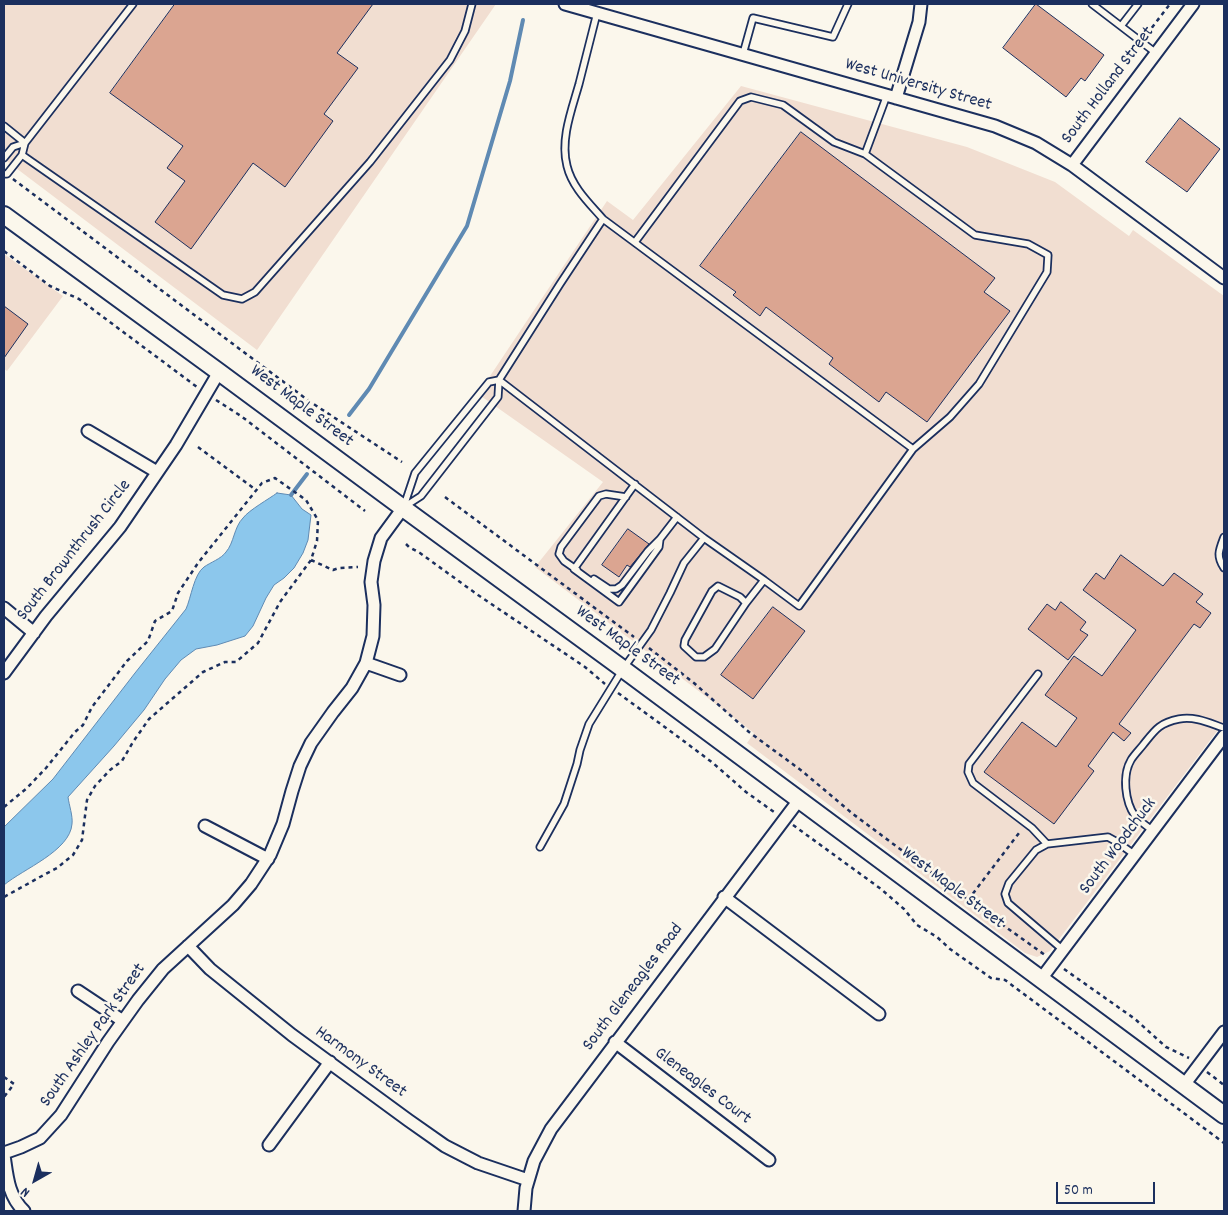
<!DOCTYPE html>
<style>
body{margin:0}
#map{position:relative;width:1228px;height:1215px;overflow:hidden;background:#fbf7ec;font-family:Dekko,sans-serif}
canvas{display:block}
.frame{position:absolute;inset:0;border:5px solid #1b2f5e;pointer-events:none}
.north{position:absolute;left:10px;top:1155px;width:50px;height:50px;-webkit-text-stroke:4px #fbf7ec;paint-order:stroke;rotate:218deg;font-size:14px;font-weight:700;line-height:20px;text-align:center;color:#1b2f5e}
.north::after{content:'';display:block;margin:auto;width:18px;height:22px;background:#1b2f5e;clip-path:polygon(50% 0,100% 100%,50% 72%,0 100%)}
.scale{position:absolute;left:1056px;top:1182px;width:99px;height:22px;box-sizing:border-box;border:2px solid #1b2f5e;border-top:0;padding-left:6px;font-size:15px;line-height:18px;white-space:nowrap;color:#1b2f5e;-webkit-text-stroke:4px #fbf7ec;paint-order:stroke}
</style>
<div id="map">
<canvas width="1228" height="1215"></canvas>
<div class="frame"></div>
<div class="north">N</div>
<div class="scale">50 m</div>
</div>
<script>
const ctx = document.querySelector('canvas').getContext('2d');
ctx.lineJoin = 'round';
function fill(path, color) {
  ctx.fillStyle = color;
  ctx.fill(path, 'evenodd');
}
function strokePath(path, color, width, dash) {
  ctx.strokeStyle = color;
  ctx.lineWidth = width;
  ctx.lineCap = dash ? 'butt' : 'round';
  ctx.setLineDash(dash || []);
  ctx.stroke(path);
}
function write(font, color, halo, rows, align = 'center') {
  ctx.font = font + ' Dekko,sans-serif';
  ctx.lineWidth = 5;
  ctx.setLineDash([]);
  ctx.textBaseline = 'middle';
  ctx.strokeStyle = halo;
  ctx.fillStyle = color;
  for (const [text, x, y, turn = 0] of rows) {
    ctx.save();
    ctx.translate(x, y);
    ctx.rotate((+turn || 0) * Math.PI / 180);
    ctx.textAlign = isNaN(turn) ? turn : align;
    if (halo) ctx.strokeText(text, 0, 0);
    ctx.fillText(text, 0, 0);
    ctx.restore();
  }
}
fill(new Path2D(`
 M 4,4 L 496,4 L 257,350 L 4,159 Z
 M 741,86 L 967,147 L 1055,182 L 1129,236 L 1133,230 L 1224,296 L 1224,722 L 1050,951 L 1037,957 L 1025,953 L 747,743 L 754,733 L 535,567 L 603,482 L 478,394 L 607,201 L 633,220 Z
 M 4,254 L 63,296 L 7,371 L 4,369 Z`), '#f1ded1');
const water = new Path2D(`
 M 277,493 L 291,495 L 302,509 L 311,515 L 308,540 L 303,553 L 294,568 L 284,578 L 274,585 L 266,598 L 253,626 L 245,636 L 217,645 L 196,649 L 181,660 L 165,679 L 144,710 L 114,746 L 68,797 C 69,805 73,816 72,824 C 70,851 23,869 4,885 L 4,827 L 53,779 L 135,673 L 186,609 C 191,598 194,574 204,567 C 211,562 221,559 226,552 C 234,543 234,527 243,518 C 249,510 269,499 277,493 Z`);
fill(water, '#8cc7ec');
strokePath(water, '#5f8ab3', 1);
strokePath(new Path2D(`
 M 349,415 L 369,389 L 467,226 L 510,81 L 523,20
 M 291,495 L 307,474`), '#5f8ab3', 4);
const building = new Path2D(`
 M 175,4 L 373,4 L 337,53 L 358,68 L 324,114 L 333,121 L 285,187 L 253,163 L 191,249 L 155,222 L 185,181 L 167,168 L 183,146 L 110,93 Z
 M 1036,4 L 1104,55 L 1085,81 L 1081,78 L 1066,97 L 1003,48 Z
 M 1180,118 L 1220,149 L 1187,192 L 1146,162 Z
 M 801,132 L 995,278 L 984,292 L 1010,311 L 927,422 L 886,392 L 879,402 L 829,364 L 833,358 L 766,307 L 760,316 L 733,295 L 736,292 L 700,266 Z
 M 4,306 L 28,324 L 4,358 Z
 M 628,529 L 649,544 L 630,567 L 627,565 L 619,577 L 602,565 Z
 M 1121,555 L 1163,586 L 1174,573 L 1203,594 L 1196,602 L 1211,613 L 1200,628 L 1194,624 L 1119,724 L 1131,733 L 1124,741 L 1113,732 L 1088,766 L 1094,771 L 1054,824 L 984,772 L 1022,722 L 1056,747 L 1077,718 L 1045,695 L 1074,656 L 1102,676 L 1136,630 L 1083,590 L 1096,573 L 1104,579 Z
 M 1061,602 L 1086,622 L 1080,630 L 1088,635 L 1068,660 L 1028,629 L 1047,604 L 1055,610 Z
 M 773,607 L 805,631 L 753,699 L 721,675 Z`);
fill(building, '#dba591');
strokePath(building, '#1b2f5e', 1);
const service = new Path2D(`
 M 1092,4 L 1156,53
 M 597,13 C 591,37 585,60 579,84 C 572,109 560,139 567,166 C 572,187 589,203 603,219 L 913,449 L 950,417 L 979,384 L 1047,272 L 1048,255 L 1028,244 L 975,235 L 865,154
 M 1121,26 L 1138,4
 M 743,54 L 753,18 L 833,37 L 848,4
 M 4,126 L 25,143
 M 22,155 L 223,295 L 242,299 L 255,292 L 370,162 L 450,60 L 465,31 L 472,4
 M 4,158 L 13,147 L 25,143
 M 4,174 L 7,174 L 22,155 L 25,143 L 133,4
 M 635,242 L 740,101 L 751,97 L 783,105 L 834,142 L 865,154 L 887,95
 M 499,380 L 704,538 L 764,580 L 746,603 L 740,597 L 718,586 L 712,591 L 685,640 L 684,646 L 696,657 L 704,657 L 715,649 L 746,603
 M 635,484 L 574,569 L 619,602 L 659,547 L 660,539 L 677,517
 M 404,506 L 415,473 L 489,382 L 499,380
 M 404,507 L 421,496 L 498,397 L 499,380 L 560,284 L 603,219
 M 1224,537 C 1219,550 1216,556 1224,568
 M 577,570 L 564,561 L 559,554 L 561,547 L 599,496 L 606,494 L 626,497
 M 594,579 L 609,589 L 616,589 L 622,585 L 648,551 L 660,539
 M 764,580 L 799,606 L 913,449
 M 1038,674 L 969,764 L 968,772 L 973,783 L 1032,828 L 1047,844
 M 1153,831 C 1147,826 1139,821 1135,816 C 1125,802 1122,775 1131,760 C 1134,755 1139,750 1143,745 C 1155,730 1159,723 1179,719 C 1195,716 1209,723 1224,728
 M 540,847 L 564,804 L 577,764 L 580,750 L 589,724 L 623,669 L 651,630 L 670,593 L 684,563 L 704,538
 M 1063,950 L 1008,903 L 1005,894 L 1009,883 L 1036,850 L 1047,844 L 1108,837 L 1117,842 L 1135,855`);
const minor = new Path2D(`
 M 565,4 L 995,126 L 1036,143 L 1072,165 L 1224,278
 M 896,98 L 919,22 L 921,4
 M 1072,165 L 1193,4
 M 88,431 L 157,472
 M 4,608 L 34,633
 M 366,663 L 400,675
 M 4,673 L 46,616 L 120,527 L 176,445 L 219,372
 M 205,826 L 268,859
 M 724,897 L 879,1014
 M 188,946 L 210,969 L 292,1035 L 408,1120 L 445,1146 L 478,1163 L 528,1180
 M 1041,979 L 1224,736
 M 78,991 L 123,1021
 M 615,1042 L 769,1160
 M 1184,1085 L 1224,1032
 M 269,1145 L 330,1062
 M 4,1153 L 21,1147 L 40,1138 L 61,1115 L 108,1042 L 138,1000 L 163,969 L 233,905 L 251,884 L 270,855 L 283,824 L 292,791 L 300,766 L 311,743 L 333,712 L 352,688 L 366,663 L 373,636 L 374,605 L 371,582 L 374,561 L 381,538 L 403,508
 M 4,1155 C 7,1175 8,1196 24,1211
 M 524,1211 L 526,1188 L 534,1161 L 551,1129 L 799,800`);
const secondary = new Path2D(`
 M 4,215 L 219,372 L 403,508 L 623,669 L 1224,1115`);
strokePath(service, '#1b2f5e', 9);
strokePath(minor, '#1b2f5e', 15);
strokePath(secondary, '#1b2f5e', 20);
strokePath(new Path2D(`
 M 1147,34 L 1170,4
 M 1129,58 L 1136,49
 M 13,179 L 309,401 L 402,462
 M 4,251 L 50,286 L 79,299 L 197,387
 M 216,400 L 241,416 L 365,511
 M 198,447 L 256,490
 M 445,497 L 634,637
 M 406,544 L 409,547 L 420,553 L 478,595 L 585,667 L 605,684
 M 311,560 L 333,570 L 339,568 L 358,567
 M 649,648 L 694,683 L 749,732 L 802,771 L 853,814 L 986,913 L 1045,955
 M 618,693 L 673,733 L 713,763 L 746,792 L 774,812
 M 4,807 L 27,788 L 46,768 L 75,732 L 83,725 L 92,707 L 127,661 L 148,641 L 155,621 L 172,611 L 178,593 L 198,563 L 262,483 L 275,478 L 306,500 L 318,520 L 317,541 L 311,560 L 280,602 L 258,643 L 236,662 L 225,662 L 203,672 L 149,719 L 133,742 L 122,761 L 110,770 L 95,786 L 87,800 L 82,840 L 73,855 L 57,868 L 40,877 L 4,897
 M 793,825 L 881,889 L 904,909 L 917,925 L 937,937 L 950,949 L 991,978 L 1005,980 L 1224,1143
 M 968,900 L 1019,833
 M 1064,969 L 1135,1019 L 1166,1047 L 1189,1058
 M 1207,1072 L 1224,1085
 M 4,1077 L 14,1084 L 4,1097`), '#1b2f5e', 2.5, [4, 4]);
strokePath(service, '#fbf7ec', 5.5);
strokePath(minor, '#fbf7ec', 11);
strokePath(secondary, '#fbf7ec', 16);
write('18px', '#1b2f5e', '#fbf7ec', [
 ["West University Street",918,86,16],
 ["South Holland Street",1109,86,-53],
 ["West Maple Street",301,407,37],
 ["South Brownthrush Circle",75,551,-52],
 ["West Maple Street",627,647,36],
 ["South Woodchuck",1119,847,-53],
 ["West Maple Street",952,889,37],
 ["South Gleneagles Road",634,988,-53],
 ["South Ashley Park Street",94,1036,-55],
 ["Harmony Street",360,1063,36],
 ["Gleneagles Court",702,1087,37]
]);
</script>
